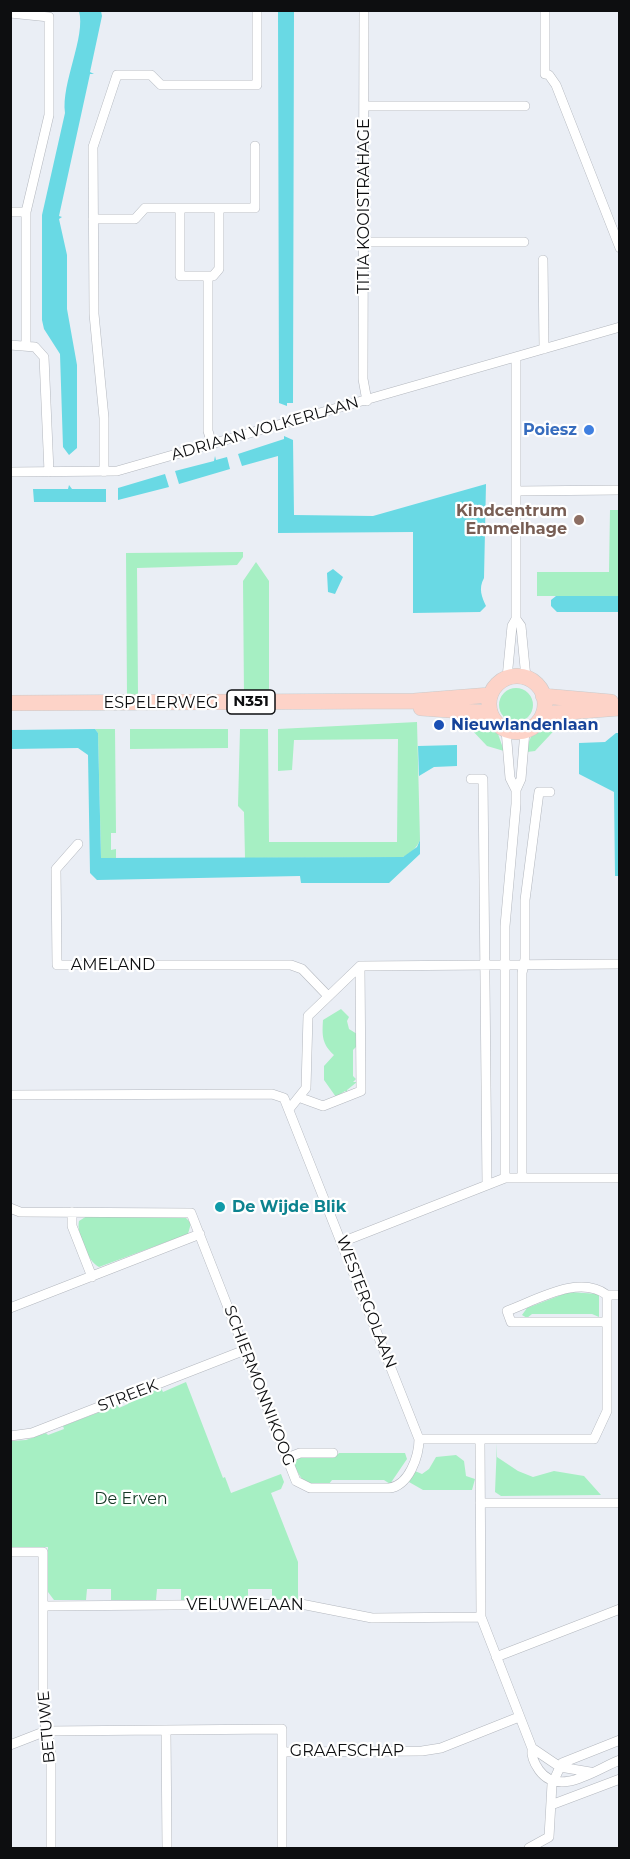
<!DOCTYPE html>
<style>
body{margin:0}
#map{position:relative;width:630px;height:1859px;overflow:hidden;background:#eaeef5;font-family:Montserrat,sans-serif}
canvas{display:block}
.frame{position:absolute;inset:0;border:12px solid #0d0e10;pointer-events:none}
</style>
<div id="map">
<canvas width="630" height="1859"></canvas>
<div class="frame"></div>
</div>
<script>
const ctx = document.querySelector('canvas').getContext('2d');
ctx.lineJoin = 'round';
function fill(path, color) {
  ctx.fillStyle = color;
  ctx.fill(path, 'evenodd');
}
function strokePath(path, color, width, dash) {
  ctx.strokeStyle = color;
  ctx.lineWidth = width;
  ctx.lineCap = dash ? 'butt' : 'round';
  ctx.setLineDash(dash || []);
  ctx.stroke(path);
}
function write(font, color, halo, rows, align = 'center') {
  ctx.font = font + ' Montserrat,sans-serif';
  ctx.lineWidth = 4.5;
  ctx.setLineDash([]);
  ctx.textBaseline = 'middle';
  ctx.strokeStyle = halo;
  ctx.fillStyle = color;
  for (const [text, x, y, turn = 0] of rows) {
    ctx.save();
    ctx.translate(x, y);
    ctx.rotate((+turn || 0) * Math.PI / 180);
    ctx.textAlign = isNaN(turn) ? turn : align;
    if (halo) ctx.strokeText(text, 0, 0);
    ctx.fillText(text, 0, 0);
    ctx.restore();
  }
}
fill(new Path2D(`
 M 610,510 L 619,510 L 619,596 L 537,596 L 537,572 L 609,572 Z
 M 243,552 L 243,557 L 237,565 L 137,568 L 138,696 L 127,696 L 126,553 Z
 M 256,562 L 269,581 L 269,696 L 244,696 L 243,581 Z
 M499 705a17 17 0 1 1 34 0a17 17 0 1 1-34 0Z
 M 564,720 L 535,751 L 527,752 C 529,730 543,721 564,720 Z
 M 417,722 L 420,840 C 416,849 411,853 403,857 L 245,858 L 244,812 L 238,806 L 240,729 L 268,729 L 269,842 L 397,842 L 398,739 L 294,740 L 292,770 L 278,771 L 278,729 Z
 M 483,722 L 497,731 L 504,751 L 487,746 L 469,727 L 468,723 Z
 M 95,729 L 115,729 L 116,833 L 111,833 L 111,850 L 116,849 L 116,859 L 101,858 L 98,733 Z
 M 130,729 L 228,729 L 228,748 L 130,749 Z
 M 341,1009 L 349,1017 L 347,1021 L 349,1029 L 357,1034 L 357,1046 L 353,1050 L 353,1076 L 356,1079 L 353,1082 L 357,1082 L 347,1090 L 348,1093 L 345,1091 L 336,1097 L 324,1080 L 324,1066 L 334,1055 C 322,1044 322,1036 323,1020 Z
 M 87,1216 L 185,1217 L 191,1223 L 188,1234 L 99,1267 C 88,1262 76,1233 79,1221 Z
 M 569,1292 L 599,1294 L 599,1317 L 592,1314 L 532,1314 L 527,1318 L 522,1315 L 527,1308 Z
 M 186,1382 L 223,1478 L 225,1477 L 231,1493 L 281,1474 L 284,1482 L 281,1489 L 271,1493 L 298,1562 L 298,1599 L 272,1600 L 272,1589 L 248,1589 L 248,1600 L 181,1600 L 181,1589 L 157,1589 L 156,1600 L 111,1600 L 111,1589 L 87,1589 L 86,1600 L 54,1600 L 48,1592 L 48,1547 L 11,1547 L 11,1441 L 26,1440 L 46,1433 L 48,1435 L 64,1429 L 63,1426 L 118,1405 L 119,1408 L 128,1404 L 128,1401 L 161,1388 L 163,1392 Z
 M 497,1443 L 497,1457 L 518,1471 L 533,1477 L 554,1471 L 584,1476 L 601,1495 L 501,1496 L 495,1492 Z
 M 339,1453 L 405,1453 L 407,1459 L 390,1484 L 384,1480 L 332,1480 L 329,1484 C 305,1484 303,1485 293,1462 L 300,1457 L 335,1457 Z
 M 456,1455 L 464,1461 L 466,1476 L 475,1479 L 472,1490 L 423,1490 L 409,1482 L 415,1471 L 422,1474 L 429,1469 L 436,1457 Z`), '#a6efc3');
fill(new Path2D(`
 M 79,11 L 101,11 L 102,16 L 90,72 L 94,74 L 90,74 L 59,216 L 62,217 L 59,219 L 67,255 L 67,309 L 77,365 L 77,448 L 69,455 L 63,447 L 60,354 L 44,329 L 42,320 L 42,215 L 65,113 C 61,83 86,37 79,11 Z
 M 278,11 L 294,11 L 293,403 L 287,403 L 287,406 L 279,403 Z
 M 284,436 L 293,440 L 294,515 L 373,516 L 486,484 L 484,578 C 478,589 482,597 486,606 L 480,612 L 413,613 L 413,532 L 278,533 L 278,456 L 242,466 L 238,454 L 284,439 Z
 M 215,456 L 216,460 L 227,457 L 230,469 L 179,484 L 175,471 L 214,461 Z
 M 165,474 L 169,487 L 118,500 L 118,488 Z
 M 69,485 L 72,489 L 106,489 L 106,502 L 34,502 L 33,489 L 68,489 Z
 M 333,569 L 343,577 L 335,594 L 328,592 L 327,573 Z
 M 556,596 L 619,596 L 619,612 L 557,612 L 551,606 L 551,600 Z
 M 95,729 L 98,733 L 101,858 L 403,857 L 417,847 L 420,840 L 420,854 L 389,883 L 301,883 L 300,876 L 97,880 L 90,873 L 88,755 L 78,748 L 10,749 L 11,730 Z
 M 616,733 L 620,733 L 619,876 L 615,876 L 614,792 L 579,774 L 579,743 L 605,742 Z
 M 457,745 L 457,766 L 434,767 L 419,776 L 418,746 Z`), '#69d9e4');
const street = new Path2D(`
 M 364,10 L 363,379 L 367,401
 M 545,10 L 545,74 L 549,75 L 556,85 L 620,248
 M 10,13 L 49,17 L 49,115 L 26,212 L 26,345
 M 364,106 L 525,106
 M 180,209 L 180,276 L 208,276
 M 10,212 L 26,212
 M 93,219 L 135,219 L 145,208 L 255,208 L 255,146
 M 363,242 L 524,242
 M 543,260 L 544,349
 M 10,345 L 35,347 L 44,357 L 49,472
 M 212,444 L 208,431 L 208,276 L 213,276 L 219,269 L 219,209
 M 10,472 L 117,471 L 620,327
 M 104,472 L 104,418 L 94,314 L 93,147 L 117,75 L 151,75 L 161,85 L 257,85 L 257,10
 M 516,491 L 620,490
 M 516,619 L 521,626 L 526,678
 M 507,678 L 512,626 L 516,619 L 516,358
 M 471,779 L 483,779 L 487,1185
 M 516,790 L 521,779 L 525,731
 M 78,844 L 56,869 L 57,965 L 291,965 L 302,969 L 328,996
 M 10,1095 L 272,1094 L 284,1098 L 419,1439 C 419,1456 409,1486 389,1488 L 310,1488 L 296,1481 L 191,1213 L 20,1212 L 10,1208
 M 301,1098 L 323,1106 L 361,1091 L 360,966
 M 290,1108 L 306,1088 L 308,1016 L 360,966 L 620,964
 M 505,1178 L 620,1178
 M 522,1178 L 522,973 L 525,959 L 525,900 L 539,792 L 550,792
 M 72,1212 L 72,1226 L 92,1277
 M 342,1242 L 505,1178 L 505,926 L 516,804 L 516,790 L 510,778 L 506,730
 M 607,1295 L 620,1295
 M 10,1308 L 200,1234
 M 607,1322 L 511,1322 L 507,1311 C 537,1300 579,1274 607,1295
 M 10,1436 L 32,1433 L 245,1350
 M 419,1439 L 594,1439 L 607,1411 L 607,1295
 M 480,1440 L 481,1617 L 532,1748 C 531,1756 534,1763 539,1770 C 559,1798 596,1769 620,1760
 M 287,1458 L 300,1453 L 333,1453
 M 480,1503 L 620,1503
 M 10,1552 L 43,1552 L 43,1716 L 51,1747 L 51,1848
 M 43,1606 L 301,1604 L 372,1618 L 481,1617
 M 496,1657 L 620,1609
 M 166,1730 L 167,1848
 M 10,1745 L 46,1731 L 282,1729 L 282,1752 L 422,1751 L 441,1748 L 519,1717
 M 532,1748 L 560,1767 L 590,1772
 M 282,1752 L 282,1848
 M 551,1805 L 620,1779
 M 529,1848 L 549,1837 L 552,1784 L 562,1763 L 620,1740`);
const primary = new Path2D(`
 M489 704a28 28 0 1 1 56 0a28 28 0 1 1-56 0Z
 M 543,696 L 611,702
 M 10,703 L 414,701 L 490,695
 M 421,708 L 490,713
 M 543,714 L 620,708`);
strokePath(street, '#b3b7be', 10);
strokePath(primary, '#cacaca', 16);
strokePath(street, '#fff', 9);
strokePath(primary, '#fdd3c8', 15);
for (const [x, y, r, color] of [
 [589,430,6,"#3f7fe0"],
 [579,520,6,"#8d6e63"],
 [439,725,6,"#1a4fb4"],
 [220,1207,6,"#0f9aa8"]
]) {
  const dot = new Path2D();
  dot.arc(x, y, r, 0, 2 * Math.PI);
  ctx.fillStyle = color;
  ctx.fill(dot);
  strokePath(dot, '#fff', 2);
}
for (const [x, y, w] of [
 [251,702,48]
]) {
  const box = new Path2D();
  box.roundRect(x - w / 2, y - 12, w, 24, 4.5);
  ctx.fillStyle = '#fff';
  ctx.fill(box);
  strokePath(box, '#0d0e10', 1.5);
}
write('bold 15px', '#0d0e10', null, [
 ["N351",251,702]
]);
write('16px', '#0d0e10', '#fff', [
 ["TITIA KOOISTRAHAGE",364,206,-90],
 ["ADRIAAN VOLKERLAAN",265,429,-16],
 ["ESPELERWEG",161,703],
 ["AMELAND",113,965],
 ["WESTERGOLAAN",366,1302,69],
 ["SCHIERMONNIKOOG",259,1386,69],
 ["STREEK",128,1396,-21],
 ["VELUWELAAN",245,1605],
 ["BETUWE",47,1727,-95],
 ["GRAAFSCHAP",347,1751]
]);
write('bold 16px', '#366cbe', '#fff', [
 ["Poiesz",577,430]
], 'right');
write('bold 16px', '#785e54', '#fff', [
 ["Kindcentrum",567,511],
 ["Emmelhage",567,529]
], 'right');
write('bold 16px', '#164399', '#fff', [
 ["Nieuwlandenlaan",451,725]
], 'left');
write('bold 16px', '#0d838f', '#fff', [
 ["De Wijde Blik",232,1207]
], 'left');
write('16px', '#153825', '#fff', [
 ["De Erven",131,1499]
]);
</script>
